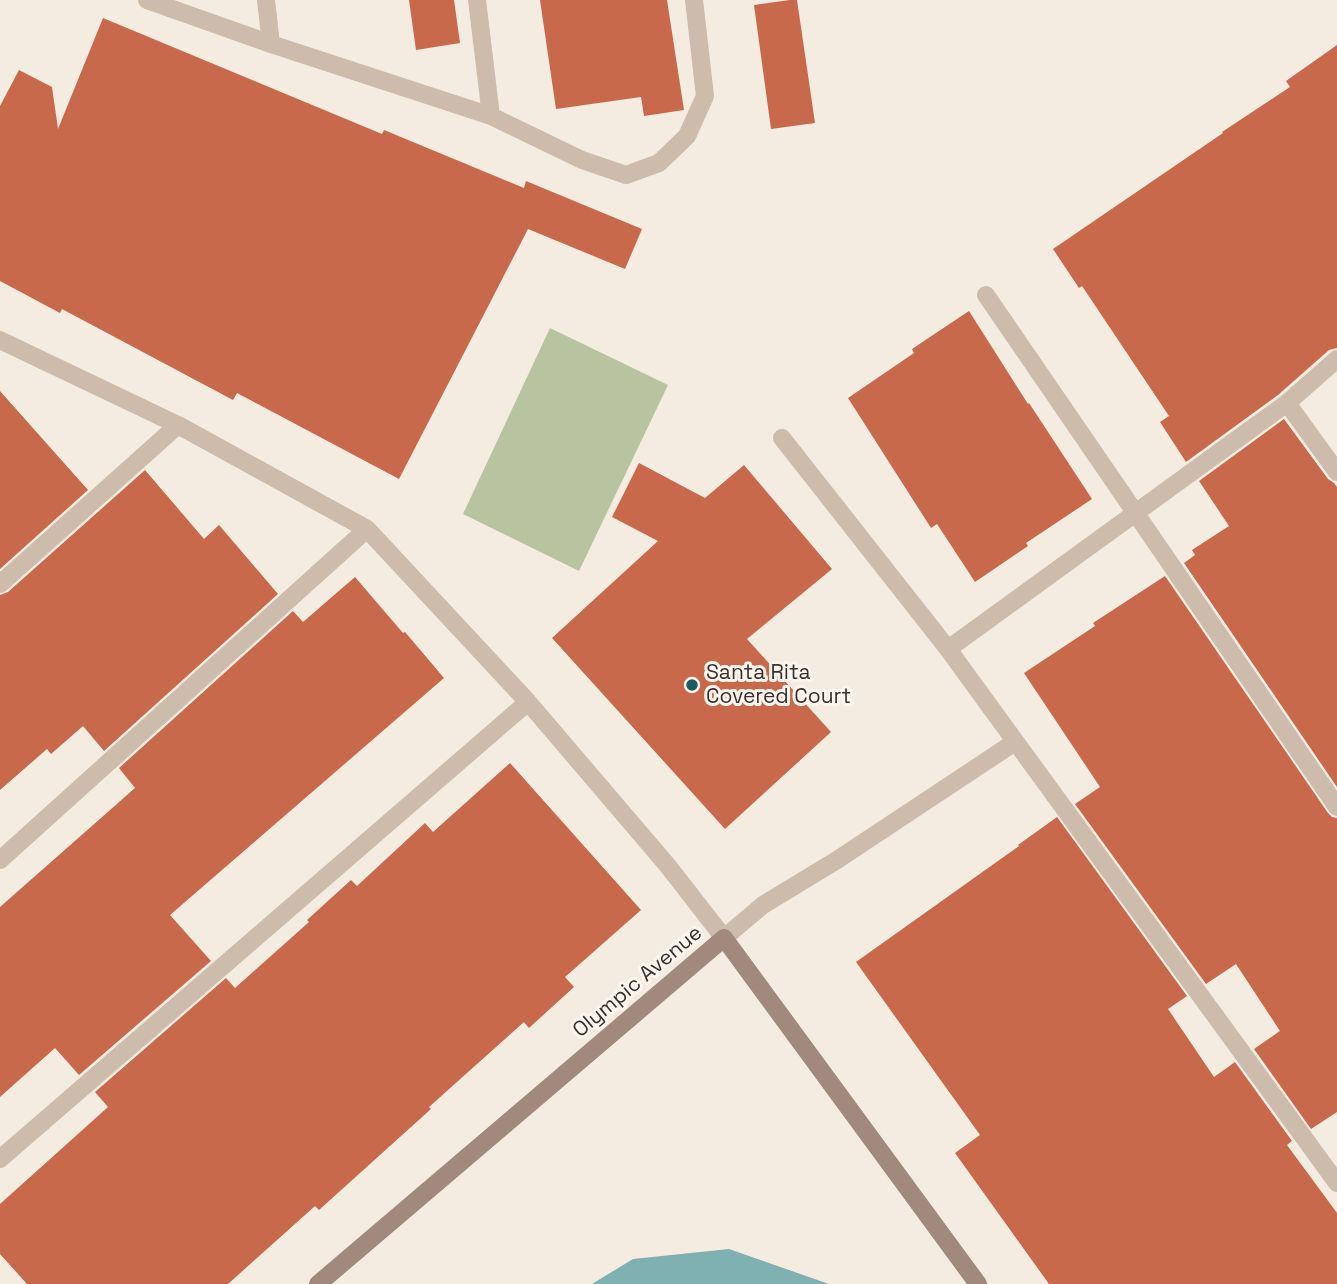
<!DOCTYPE html>
<style>
body{margin:0}
canvas{display:block;background:#f4ebe1}
</style>
<canvas width="1337" height="1284"></canvas>
<script>
const ctx = document.querySelector('canvas').getContext('2d');
ctx.lineJoin = 'round';
function fill(path, color) {
  ctx.fillStyle = color;
  ctx.fill(path, 'evenodd');
}
function strokePath(path, color, width, dash) {
  ctx.strokeStyle = color;
  ctx.lineWidth = width;
  ctx.lineCap = dash ? 'butt' : 'round';
  ctx.setLineDash(dash || []);
  ctx.stroke(path);
}
function write(font, color, halo, rows, align = 'center') {
  ctx.font = font + ' "Space Grotesk",sans-serif';
  ctx.lineWidth = 6;
  ctx.setLineDash([]);
  ctx.textBaseline = 'middle';
  ctx.strokeStyle = halo;
  ctx.fillStyle = color;
  for (const [text, x, y, turn = 0] of rows) {
    ctx.save();
    ctx.translate(x, y);
    ctx.rotate((+turn || 0) * Math.PI / 180);
    ctx.textAlign = isNaN(turn) ? turn : align;
    if (halo) ctx.strokeText(text, 0, 0);
    ctx.fillText(text, 0, 0);
    ctx.restore();
  }
}
fill(new Path2D(`
 M 550,328 L 668,385 L 579,571 L 463,514 Z`), '#b8c4a0');
fill(new Path2D(`
 M 729,1249 L 829,1284 L 592,1284 L 633,1259 Z`), '#7fb0b2');
fill(new Path2D(`
 M 409,0 L 454,0 L 460,43 L 416,50 Z
 M 540,0 L 667,0 L 684,110 L 644,116 L 641,97 L 556,109 Z
 M 790,0 L 797,0 L 815,123 L 771,129 L 754,5 Z
 M 103,18 L 382,134 L 384,130 L 524,188 L 526,181 L 642,229 L 625,269 L 528,229 L 399,479 L 237,393 L 233,400 L 62,309 L 60,313 L 0,281 L 0,106 L 19,70 L 52,87 L 58,129 Z
 M 1337,45 L 1337,348 L 1329,350 L 1278,395 L 1186,462 L 1160,422 L 1169,416 L 1082,286 L 1079,288 L 1053,249 L 1223,133 L 1222,132 L 1290,87 L 1286,81 Z
 M 969,311 L 1028,404 L 1029,403 L 1092,499 L 1026,543 L 1028,546 L 975,582 L 937,524 L 931,528 L 848,398 L 914,353 L 912,349 Z
 M 0,391 L 88,490 L 0,569 Z
 M 1284,419 L 1328,479 L 1334,483 L 1337,487 L 1337,787 L 1184,563 L 1195,555 L 1192,550 L 1229,526 L 1199,481 Z
 M 639,463 L 705,498 L 744,465 L 832,569 L 747,639 L 831,732 L 725,829 L 552,638 L 658,541 L 612,517 Z
 M 145,470 L 204,539 L 219,525 L 278,594 L 104,751 L 83,726 L 51,754 L 47,749 L 0,790 L 0,595 L 8,592 Z
 M 1165,576 L 1328,813 L 1332,817 L 1337,818 L 1337,1112 L 1311,1129 L 1254,1049 L 1280,1031 L 1236,964 L 1206,984 L 1075,804 L 1100,787 L 1024,673 L 1095,626 L 1093,623 Z
 M 355,577 L 403,633 L 405,632 L 444,678 L 170,915 L 211,961 L 79,1075 L 55,1048 L 0,1097 L 0,907 L 135,788 L 119,768 L 293,611 L 303,622 Z
 M 510,763 L 641,910 L 565,977 L 574,987 L 529,1028 L 524,1022 L 429,1107 L 431,1109 L 319,1210 L 315,1206 L 228,1284 L 27,1284 L 0,1254 L 0,1204 L 108,1107 L 95,1092 L 226,978 L 235,988 L 309,922 L 307,920 L 351,880 L 357,886 L 425,823 L 433,832 Z
 M 1057,817 L 1187,996 L 1168,1009 L 1214,1077 L 1235,1062 L 1292,1141 L 1287,1145 L 1337,1213 L 1337,1284 L 1049,1284 L 955,1153 L 980,1135 L 856,962 L 1019,846 L 1018,845 Z`), '#c8694b');
strokePath(new Path2D(`
 M 147,0 L 271,44 L 491,116 L 582,160 L 626,175 L 659,163 L 687,136 L 705,96 L 694,0
 M 266,0 L 271,44
 M 477,0 L 491,116
 M 986,295 L 1337,807
 M 0,340 L 178,425 L 367,529 L 528,702 L 668,866 L 724,938 L 763,905 L 837,860 L 1015,742
 M 1287,403 L 1337,472
 M 782,438 L 948,649 L 1337,1183
 M 0,584 L 178,425
 M 948,649 L 1287,403 L 1337,359
 M 0,860 L 367,529
 M 0,1159 L 528,702`), '#cdbbac', 18);
strokePath(new Path2D(`
 M 318,1284 L 724,938 L 978,1284`), '#a18a7d', 18);
for (const [x, y, r, color] of [
 [692,685,7,"#1f5a5e"]
]) {
  const dot = new Path2D();
  dot.arc(x, y, r, 0, 2 * Math.PI);
  ctx.fillStyle = color;
  ctx.fill(dot);
  strokePath(dot, '#fbf5ee', 2.5);
}
write('21px', '#3b302b', '#fbf5ee', [
 ["Santa Rita",706,673],
 ["Covered Court",706,697]
], 'left');
write('21px', '#3b302b', '#fbf5ee', [
 ["Olympic Avenue",638,982,-40]
]);
</script>
